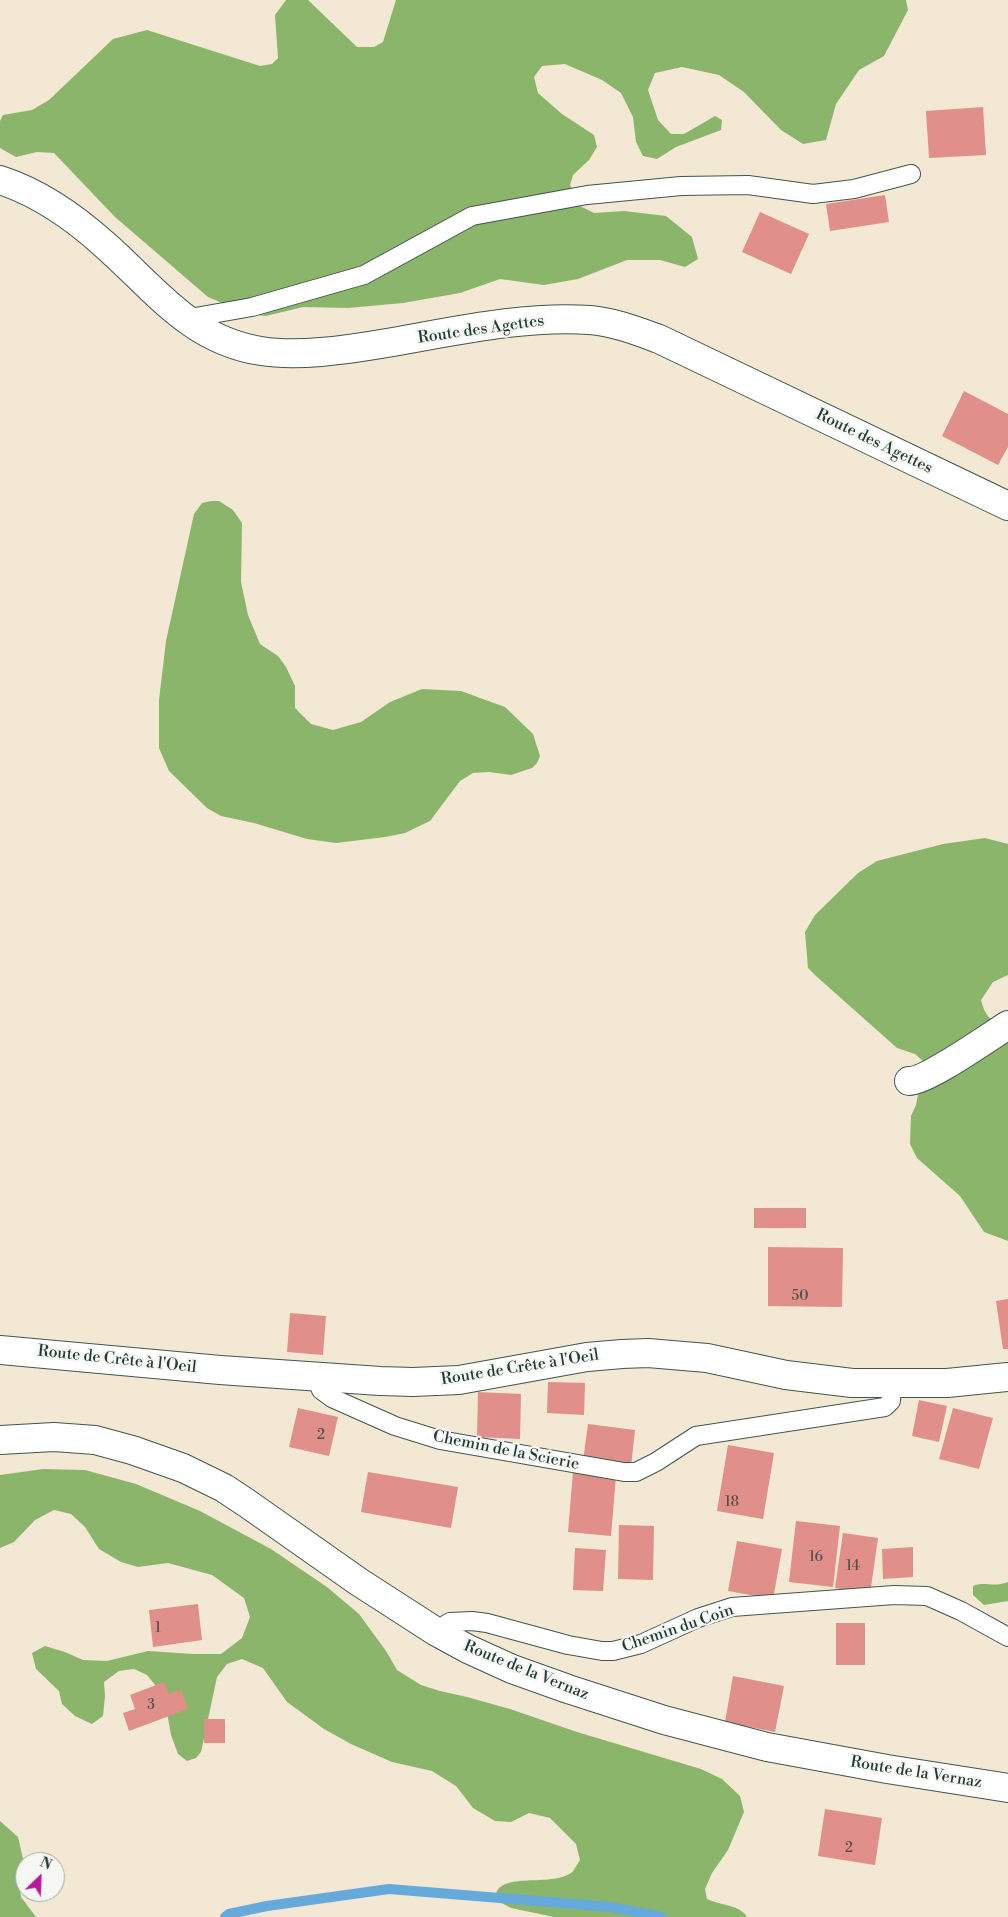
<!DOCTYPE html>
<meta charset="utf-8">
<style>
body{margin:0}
#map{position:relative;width:1008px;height:1917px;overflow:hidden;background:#f2e8d3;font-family:"Libre Bodoni",serif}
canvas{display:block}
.north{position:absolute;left:15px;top:1852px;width:50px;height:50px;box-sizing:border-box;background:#f6f6f2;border:1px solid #a0aca6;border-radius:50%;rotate:24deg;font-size:14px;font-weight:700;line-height:20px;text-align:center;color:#1f3d34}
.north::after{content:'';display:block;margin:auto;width:18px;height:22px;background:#b5179e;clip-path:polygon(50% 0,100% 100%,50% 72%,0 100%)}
</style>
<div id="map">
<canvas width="1008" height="1917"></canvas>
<div class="north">N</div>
</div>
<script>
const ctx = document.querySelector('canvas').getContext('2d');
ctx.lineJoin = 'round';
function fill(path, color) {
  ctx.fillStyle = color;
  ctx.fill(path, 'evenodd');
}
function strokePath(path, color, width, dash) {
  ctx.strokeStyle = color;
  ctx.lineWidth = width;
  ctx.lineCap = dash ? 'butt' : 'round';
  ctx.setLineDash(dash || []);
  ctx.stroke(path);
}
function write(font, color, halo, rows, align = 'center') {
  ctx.font = font + ' "Libre Bodoni",serif';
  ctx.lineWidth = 4.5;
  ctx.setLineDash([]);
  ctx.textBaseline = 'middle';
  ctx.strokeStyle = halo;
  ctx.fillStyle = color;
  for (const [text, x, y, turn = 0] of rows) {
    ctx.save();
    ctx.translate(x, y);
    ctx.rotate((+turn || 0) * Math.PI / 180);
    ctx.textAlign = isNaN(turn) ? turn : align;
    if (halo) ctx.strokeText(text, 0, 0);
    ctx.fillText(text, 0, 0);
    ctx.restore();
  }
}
fill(new Path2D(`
 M 286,0 L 308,0 L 357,47 L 374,47 L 383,42 L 396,0 L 906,0 L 908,10 L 884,56 L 859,70 L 836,104 L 826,140 L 803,144 L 781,130 L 744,92 L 719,75 L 682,67 L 655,73 L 648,90 L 658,120 L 671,134 L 684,134 L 715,116 L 722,120 L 721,130 L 676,147 L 657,159 L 643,156 L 636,142 L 633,117 L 621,93 L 602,80 L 565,64 L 542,66 L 534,77 L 538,93 L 562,114 L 594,135 L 597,147 L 589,160 L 573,175 L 570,185 L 580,206 L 594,213 L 624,211 L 666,216 L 692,237 L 698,259 L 685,267 L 660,260 L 627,260 L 578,279 L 544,285 L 500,279 L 460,293 L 403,303 L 348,308 L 303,307 L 266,316 L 248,314 L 208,297 L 115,217 L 54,153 L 37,152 L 16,157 L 0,148 L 0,121 L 3,115 L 32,110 L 49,100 L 113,39 L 147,30 L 260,66 L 272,64 L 278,58 L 275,15 Z
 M 211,501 L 219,501 L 233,510 L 242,523 L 241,582 L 248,615 L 260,644 L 278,656 L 286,667 L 295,686 L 295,708 L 311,724 L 333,730 L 361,722 L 390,702 L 422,689 L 461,691 L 505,707 L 533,734 L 540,756 L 537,763 L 532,768 L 511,775 L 489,772 L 473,773 L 460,781 L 430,821 L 405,833 L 385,837 L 336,843 L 307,839 L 254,823 L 221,816 L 207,808 L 169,771 L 159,748 L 159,700 L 166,641 L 194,514 L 202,503 Z
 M 985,838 L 1008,844 L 1008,975 L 993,982 L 981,1000 C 986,1019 991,1020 1008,1028 L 1008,1241 L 984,1232 L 960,1196 L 917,1158 L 910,1144 L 911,1116 L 916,1105 L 924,1062 L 915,1054 L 897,1048 L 816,976 L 808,968 L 805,932 L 815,915 L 858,873 L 877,861 L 943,844 Z
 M 43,1469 L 85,1470 L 136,1484 L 200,1511 L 271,1549 L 327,1587 L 359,1614 L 386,1651 L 397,1670 L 421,1685 L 440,1691 L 467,1697 L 510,1709 L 577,1732 L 701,1769 L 722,1779 L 740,1796 L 744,1812 L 728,1850 L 712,1873 L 705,1889 L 707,1899 C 719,1905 741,1905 747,1917 L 554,1917 L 511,1908 L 500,1902 L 496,1894 C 502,1872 550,1887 571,1873 C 574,1871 577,1864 580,1860 L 576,1844 L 550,1818 L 529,1813 L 511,1822 L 495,1821 L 473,1808 L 456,1786 L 432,1771 L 392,1762 L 351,1744 L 324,1729 L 287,1702 L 263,1668 L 242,1659 L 227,1664 L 217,1677 L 201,1752 L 196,1758 L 187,1761 L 178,1754 L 171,1735 L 164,1696 L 147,1675 L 134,1669 L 119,1671 L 104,1682 L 105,1696 L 103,1716 L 92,1724 L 75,1716 L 62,1704 L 59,1691 L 36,1669 L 32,1653 L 45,1646 L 65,1652 L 83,1660 L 107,1661 L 148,1651 L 193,1654 L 221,1654 L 242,1638 L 250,1617 L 244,1598 L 212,1575 L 168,1563 L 138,1567 L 121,1562 L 99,1549 L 85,1527 L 71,1514 L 54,1510 L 35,1520 L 14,1542 L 0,1548 L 0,1475 Z
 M 1008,1582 L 1008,1601 L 984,1605 L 973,1595 L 973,1586 C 985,1581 993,1588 1008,1582 Z
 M 0,1821 L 18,1837 L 24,1863 L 19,1882 L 21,1897 L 36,1917 L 0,1917 Z`), '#8cb56c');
strokePath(new Path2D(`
 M 225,1917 L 229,1914 L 267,1906 L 389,1889 L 611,1907 L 662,1917`), '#66a9db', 10);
fill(new Path2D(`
 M 983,107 L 986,155 L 929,158 L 926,111 Z
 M 885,195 L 889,222 L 830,231 L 826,204 Z
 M 760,212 L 809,234 L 791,274 L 742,252 Z
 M 964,391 L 1008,414 L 1008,447 L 998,465 L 942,436 Z
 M 754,1208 L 806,1208 L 806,1228 L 754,1228 Z
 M 768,1247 L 843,1248 L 842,1307 L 768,1306 Z
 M 1008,1299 L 1008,1349 L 1003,1349 L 996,1301 Z
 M 290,1313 L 326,1316 L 323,1355 L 287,1352 Z
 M 548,1382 L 585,1383 L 584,1415 L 547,1413 Z
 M 478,1392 L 521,1394 L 520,1439 L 477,1437 Z
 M 919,1400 L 947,1406 L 939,1442 L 912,1436 Z
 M 298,1408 L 338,1417 L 329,1456 L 289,1447 Z
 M 953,1408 L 993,1418 L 979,1469 L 939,1459 Z
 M 588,1424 L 635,1430 L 631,1467 L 583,1461 Z
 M 728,1445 L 774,1453 L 763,1519 L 717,1511 Z
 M 368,1472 L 458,1487 L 451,1528 L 361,1512 Z
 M 573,1472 L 616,1476 L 611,1536 L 568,1532 Z
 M 796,1521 L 840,1526 L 833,1587 L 789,1582 Z
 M 619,1525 L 654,1526 L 653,1580 L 618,1579 Z
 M 843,1533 L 878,1538 L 870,1594 L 835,1588 Z
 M 737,1541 L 782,1549 L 773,1599 L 728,1591 Z
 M 913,1547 L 913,1577 L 883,1579 L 882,1549 Z
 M 575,1548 L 606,1550 L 603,1591 L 573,1590 Z
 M 198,1604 L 202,1640 L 153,1647 L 149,1610 Z
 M 836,1623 L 865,1623 L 865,1665 L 836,1665 Z
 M 733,1676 L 784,1686 L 775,1732 L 725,1722 Z
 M 164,1682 L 169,1694 L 181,1690 L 188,1709 L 129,1731 L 123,1713 L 135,1709 L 130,1695 Z
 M 204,1719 L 225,1719 L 225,1743 L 204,1743 Z
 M 825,1809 L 882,1818 L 875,1865 L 818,1856 Z`), '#e18f8a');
const lane = new Path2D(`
 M 184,319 L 252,307 L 364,275 L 472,216 L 587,195 L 681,186 L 748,185 L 813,194 L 854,189 L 911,174
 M 316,1377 L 321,1390 L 332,1398 L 395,1426 L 440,1440 L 624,1472 L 636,1472 L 656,1462 L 696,1436 L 885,1407 L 891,1401 L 892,1384
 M 435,1631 L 450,1622 L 472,1621 L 487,1623 L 568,1645 L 602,1651 L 613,1651 L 641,1644 L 698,1618 L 732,1607 L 894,1595 L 927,1596 L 961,1611 L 1008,1637`);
const street = new Path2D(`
 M 909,1081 C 927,1081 989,1037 1008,1025`);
const secondary = new Path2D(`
 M 0,180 C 40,193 74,217 105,245 C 155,289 190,340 261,351 C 297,357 345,350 381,344 C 447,333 523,315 590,320 C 614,322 637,331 659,339 L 1008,506
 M 0,1350 L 220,1370 L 380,1381 L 413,1382 L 459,1380 L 587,1357 L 622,1354 L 648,1353 L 707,1358 L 786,1375 L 852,1383 L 947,1383 L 1008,1377
 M 0,1440 L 54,1437 L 95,1440 L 132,1450 L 183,1468 L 224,1488 L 248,1504 L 359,1582 L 435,1631 L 468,1649 L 512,1669 L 568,1689 L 664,1720 L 767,1747 L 887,1769 L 1008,1788`);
strokePath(lane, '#3f574c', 20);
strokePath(street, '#3f574c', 30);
strokePath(secondary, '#3f574c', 30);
strokePath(lane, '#fff', 18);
strokePath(street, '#fff', 28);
strokePath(secondary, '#fff', 28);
write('14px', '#50524a', null, [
 ["50",800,1297],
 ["2",321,1436],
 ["18",732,1503],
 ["16",816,1558],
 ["14",853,1567],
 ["1",158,1629],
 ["3",151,1706],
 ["2",849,1849]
]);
write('16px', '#1f3d34', '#f6f6f2', [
 ["Route des Agettes",481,330,-8],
 ["Route des Agettes",874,442,26],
 ["Route de Crête à l'Oeil",117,1360,6],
 ["Route de Crête à l'Oeil",520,1368,-9],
 ["Chemin de la Scierie",506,1451,11],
 ["Chemin du Coin",678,1629,-19],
 ["Route de la Vernaz",526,1671,22],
 ["Route de la Vernaz",916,1773,9]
]);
</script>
